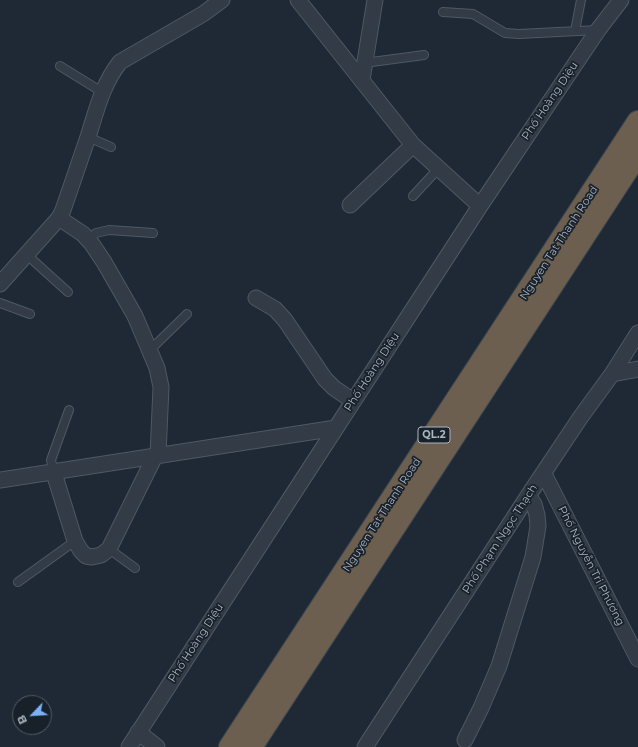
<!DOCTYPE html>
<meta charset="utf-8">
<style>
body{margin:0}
#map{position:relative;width:638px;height:747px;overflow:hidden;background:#1e2935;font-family:Montserrat,sans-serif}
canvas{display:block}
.north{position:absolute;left:12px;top:695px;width:40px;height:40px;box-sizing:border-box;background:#18202a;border:1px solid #535c67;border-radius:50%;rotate:245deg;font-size:11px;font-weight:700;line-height:16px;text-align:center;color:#abb6c3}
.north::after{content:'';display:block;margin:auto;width:14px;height:18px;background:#7bb1f9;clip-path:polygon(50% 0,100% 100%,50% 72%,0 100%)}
</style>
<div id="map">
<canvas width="638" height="747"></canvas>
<div class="north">B</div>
</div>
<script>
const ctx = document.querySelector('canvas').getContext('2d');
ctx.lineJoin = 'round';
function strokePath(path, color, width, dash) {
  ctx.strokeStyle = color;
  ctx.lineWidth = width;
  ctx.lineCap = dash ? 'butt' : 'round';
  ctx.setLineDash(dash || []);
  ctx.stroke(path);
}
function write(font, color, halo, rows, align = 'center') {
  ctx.font = font + ' Montserrat,sans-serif';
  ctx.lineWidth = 3.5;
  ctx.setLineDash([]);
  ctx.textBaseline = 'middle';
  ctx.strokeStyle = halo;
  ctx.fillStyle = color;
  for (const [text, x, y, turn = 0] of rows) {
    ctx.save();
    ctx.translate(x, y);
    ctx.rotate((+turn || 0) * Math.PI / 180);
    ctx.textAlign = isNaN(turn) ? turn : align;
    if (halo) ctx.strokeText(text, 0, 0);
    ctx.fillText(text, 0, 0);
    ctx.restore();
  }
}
const lane = new Path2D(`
 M 443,12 L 473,14 L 505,33 L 519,34 L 598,30
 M 575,31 L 581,0
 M 364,63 L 424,55
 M 60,66 L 102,92
 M 88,137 L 111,147
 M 413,196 L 438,169
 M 88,240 L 96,233 L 109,230 L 153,233
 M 26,254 L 68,292
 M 0,303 L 30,314
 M 149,351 L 187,314
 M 54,473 L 51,460 L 69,410
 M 109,549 L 135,568
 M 18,582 L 75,541`);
const street = new Path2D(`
 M 298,0 L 413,145 L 480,206
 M 362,80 L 375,0
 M 350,205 L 413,145
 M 59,218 L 83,234 L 92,244 L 104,262 L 135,316 L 157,368 L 161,387 L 158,455
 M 0,284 L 59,218 L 63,210 C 71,186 80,161 88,137 C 97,109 102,85 120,62 L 203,14 L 222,0
 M 256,298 L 275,309 L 285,320 L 325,379 L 334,388 L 353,401
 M 612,374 L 638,369
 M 54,473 L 75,541 L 81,551 L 86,556 L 92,557 L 101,555 L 109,549 L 155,456
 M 544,474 L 638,659
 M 0,480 L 336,428
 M 138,732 L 157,747
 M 465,740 L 481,708 L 499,666 L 533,557 L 538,526 L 537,515 L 534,504 L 528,496
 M 129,747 L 480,206 L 598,30 L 621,0
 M 365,747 L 528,496 L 580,418 L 612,374 L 638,333`);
const highway = new Path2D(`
 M 230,747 L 638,122
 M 251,747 L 638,153`);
strokePath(lane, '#4f5964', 10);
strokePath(street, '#4f5964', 17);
strokePath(highway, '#3c4650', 24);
strokePath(lane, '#323b46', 8);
strokePath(street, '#323b46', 15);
strokePath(highway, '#6c5f4f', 22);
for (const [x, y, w] of [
 [434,435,32]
]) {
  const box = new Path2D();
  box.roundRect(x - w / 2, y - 8, w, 16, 3);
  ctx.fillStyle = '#18202a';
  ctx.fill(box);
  strokePath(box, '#abb6c3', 1);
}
write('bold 10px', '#abb6c3', null, [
 ["QL.2",434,435]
]);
write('11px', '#abb6c3', '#18202a', [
 ["Phố Hoàng Diệu",550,101,-56],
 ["Nguyen Tat Thanh Road",559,243,-57],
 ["Phố Hoàng Diệu",372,372,-57],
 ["Nguyen Tat Thanh Road",382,515,-57],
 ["Phố Phạm Ngọc Thạch",500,539,-57],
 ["Phố Nguyễn Tri Phương",591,566,63],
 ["Phố Hoàng Diệu",196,643,-57]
]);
</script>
